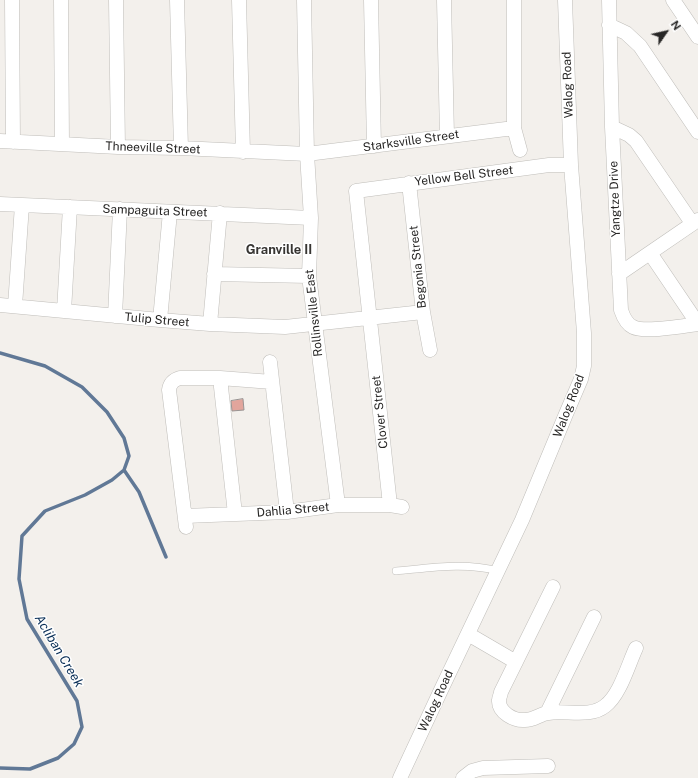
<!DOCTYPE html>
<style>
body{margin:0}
#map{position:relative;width:698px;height:778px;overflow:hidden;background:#f3f0ec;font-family:"Public Sans",sans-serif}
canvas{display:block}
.north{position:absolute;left:646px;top:12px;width:40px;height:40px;-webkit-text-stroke:3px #fff;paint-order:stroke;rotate:56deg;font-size:11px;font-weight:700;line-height:16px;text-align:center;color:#282726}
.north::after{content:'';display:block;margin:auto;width:14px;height:18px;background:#282726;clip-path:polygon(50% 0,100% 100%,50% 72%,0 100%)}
</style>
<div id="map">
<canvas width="698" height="778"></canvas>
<div class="north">N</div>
</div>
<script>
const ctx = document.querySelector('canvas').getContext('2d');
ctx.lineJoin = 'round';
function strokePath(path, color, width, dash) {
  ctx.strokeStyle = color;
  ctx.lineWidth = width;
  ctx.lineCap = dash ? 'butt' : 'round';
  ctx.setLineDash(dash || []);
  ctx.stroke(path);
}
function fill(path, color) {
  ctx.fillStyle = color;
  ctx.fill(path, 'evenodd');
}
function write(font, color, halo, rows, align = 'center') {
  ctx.font = font + ' "Public Sans",sans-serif';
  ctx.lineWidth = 3;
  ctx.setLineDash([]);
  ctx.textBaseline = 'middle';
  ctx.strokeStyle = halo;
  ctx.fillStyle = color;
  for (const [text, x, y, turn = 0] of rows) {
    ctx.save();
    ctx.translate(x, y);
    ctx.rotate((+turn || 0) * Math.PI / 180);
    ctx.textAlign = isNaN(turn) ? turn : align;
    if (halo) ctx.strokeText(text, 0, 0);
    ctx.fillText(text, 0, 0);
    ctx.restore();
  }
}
strokePath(new Path2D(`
 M 0,353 L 45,366 L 82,387 L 107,412 L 124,438 L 129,456 L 124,470 L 112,480 L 85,495 L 45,511 L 22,536 L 19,579 L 27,619 L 77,701 L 82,727 L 74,744 L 58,758 L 30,769 L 0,768
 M 124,470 L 139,492 L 166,557`), '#607896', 3.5);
const building = new Path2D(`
 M 243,399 L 244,410 L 232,411 L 231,401 Z`);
fill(building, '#e2a59c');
strokePath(building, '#989392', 1);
const lane = new Path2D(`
 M 396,571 C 430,568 465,562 498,571`);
const street = new Path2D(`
 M 12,0 L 13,142
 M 61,0 L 62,144
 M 116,0 L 118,147
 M 177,0 L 181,148
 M 239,0 L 243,152
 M 304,0 L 307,154 L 311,218 L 309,276 L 338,505
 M 371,0 L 374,146
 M 444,0 L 447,136
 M 514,0 L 514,128 L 520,150
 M 609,0 L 612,127 L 621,310 C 623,316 626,324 633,327 C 645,333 683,326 698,324
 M 673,0 L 698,37
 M 609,25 L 626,33 L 640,46 L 698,132
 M 612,127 L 629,135 L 636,141 L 692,223
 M 0,141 L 118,147 L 181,148 L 307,154 L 514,128
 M 409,183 L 423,312 L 430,350
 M 0,204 L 311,218
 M 650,253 L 698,324
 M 214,274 L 309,276
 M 619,274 L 698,220
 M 0,305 L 160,320 L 210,324 L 285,327 L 423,312
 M 15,306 L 22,205
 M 64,311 L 70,207
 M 115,316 L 120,209
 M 160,320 L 170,212
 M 210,324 L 220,213
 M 270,362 L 287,512
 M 220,378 L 235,514
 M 390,505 L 356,191 L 549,165 L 571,165
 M 185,516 L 287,512 L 338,505 L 390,505 L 402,507
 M 186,527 L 169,390 C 170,383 173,380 180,378 L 220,378 L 272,382
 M 553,587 L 501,692 C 501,694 499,698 499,700 C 498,713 515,721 525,720 C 534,720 540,714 548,713 C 566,710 590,718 605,706 C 620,695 628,665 636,648
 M 468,634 L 516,662
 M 547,713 L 594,617
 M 400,778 L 441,690 L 522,520 L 566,414 L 581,379 L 584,366 L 584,333 L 571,165 L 565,0
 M 463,778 L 472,771 L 483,768 L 548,766`);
strokePath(lane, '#bfbdb9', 8);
strokePath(street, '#bfbdb9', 15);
strokePath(lane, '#fff', 7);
strokePath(street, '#fff', 14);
write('12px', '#282726', '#fff', [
 ["Walog Road",568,85,-92],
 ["Starksville Street",411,141,-8],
 ["Thneeville Street",153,148,2],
 ["Yellow Bell Street",464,176,-7],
 ["Yangtze Drive",615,199,-92],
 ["Sampaguita Street",155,211,2],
 ["Begonia Street",418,267,-96],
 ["Rollinsville East",314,313,-96],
 ["Tulip Street",157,320,5],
 ["Walog Road",569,406,-69],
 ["Clover Street",380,412,-96],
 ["Dahlia Street",293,510,-5],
 ["Walog Road",436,701,-65]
]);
write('bold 13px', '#373532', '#fff', [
 ["Granville II",279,250]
]);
write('italic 13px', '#092e56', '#fff', [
 ["Acliban Creek",59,651,59]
]);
</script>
